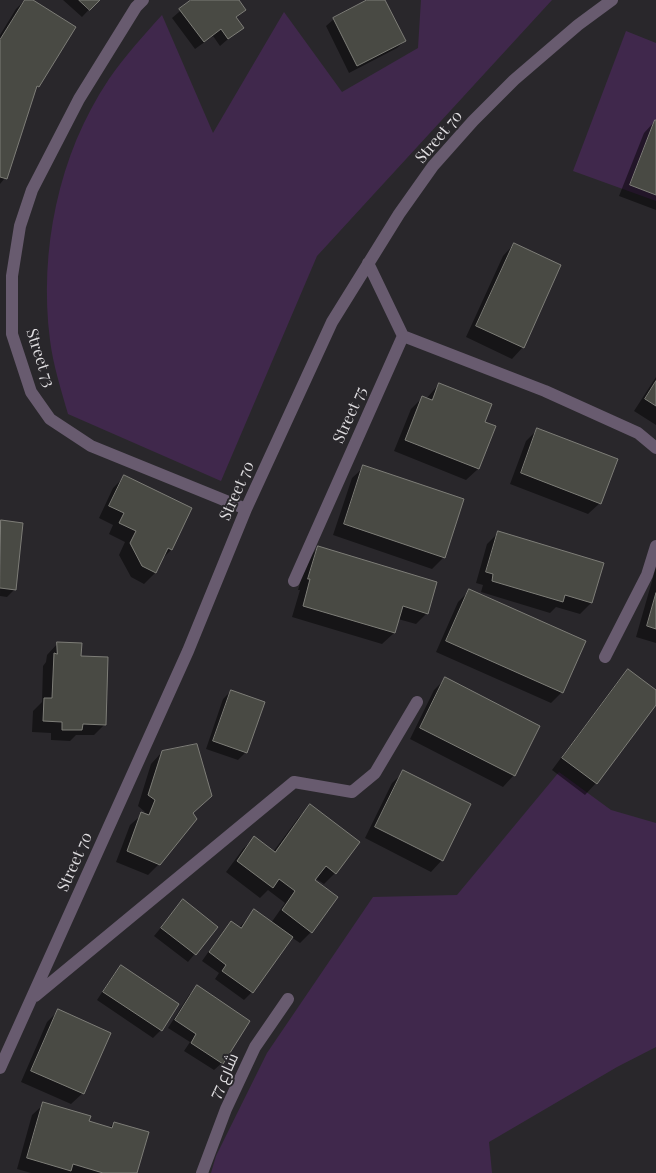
<!DOCTYPE html>
<meta charset="utf-8">
<style>
body{margin:0}
canvas{display:block;background:#29272b}
</style>
<canvas width="656" height="1173"></canvas>
<script>
const ctx = document.querySelector('canvas').getContext('2d');
ctx.lineJoin = 'round';
function fill(path, color) {
  ctx.fillStyle = color;
  ctx.fill(path, 'evenodd');
}
function strokePath(path, color, width, dash) {
  ctx.strokeStyle = color;
  ctx.lineWidth = width;
  ctx.lineCap = dash ? 'butt' : 'round';
  ctx.setLineDash(dash || []);
  ctx.stroke(path);
}
function write(font, color, halo, rows, align = 'center') {
  ctx.font = font + ' "Playfair Display",Cairo,serif';
  ctx.lineWidth = 4;
  ctx.setLineDash([]);
  ctx.textBaseline = 'middle';
  ctx.strokeStyle = halo;
  ctx.fillStyle = color;
  for (const [text, x, y, turn = 0] of rows) {
    ctx.save();
    ctx.translate(x, y);
    ctx.rotate((+turn || 0) * Math.PI / 180);
    ctx.textAlign = isNaN(turn) ? turn : align;
    if (halo) ctx.strokeText(text, 0, 0);
    ctx.fillText(text, 0, 0);
    ctx.restore();
  }
}
fill(new Path2D(`
 M 421,0 L 552,0 L 317,256 L 221,481 L 68,414 C 61,389 53,365 50,340 C 39,251 58,155 109,79 C 125,56 143,36 162,15 L 213,133 L 284,12 L 342,92 L 418,48 Z
 M 626,31 L 656,43 L 656,201 L 573,171 Z
 M 559,772 L 611,810 L 656,823 L 656,1047 L 617,1067 L 489,1142 L 492,1173 L 211,1173 L 216,1156 L 267,1053 L 373,897 L 457,895 Z`), '#40284c');
fill(new Path2D(`
 M 25,0 L 30,0 L 38,86 L 34,90 L 5,178 L 0,184 L 0,35 L 16,9 Z
 M 63,0 L 98,0 L 82,17 Z
 M 193,0 L 238,0 L 245,9 L 236,18 L 242,27 L 220,46 L 213,36 L 195,49 L 172,18 Z
 M 370,0 L 384,0 L 405,41 L 397,48 L 349,73 L 326,26 L 334,19 Z
 M 655,121 L 656,122 L 656,210 L 619,196 L 644,133 Z
 M 514,244 L 523,347 L 512,359 L 466,337 L 503,256 Z
 M 656,377 L 656,425 L 634,411 Z
 M 439,384 L 483,422 L 494,426 L 478,469 L 466,480 L 394,451 L 411,409 L 422,398 L 426,399 Z
 M 537,430 L 600,503 L 588,514 L 510,484 L 526,441 Z
 M 364,467 L 444,557 L 432,569 L 333,535 L 352,478 Z
 M 124,477 L 171,550 L 162,559 L 155,573 L 144,584 L 131,577 L 119,555 L 125,542 L 109,534 L 113,525 L 99,518 L 113,488 Z
 M 1,521 L 15,589 L 7,597 L 0,596 Z
 M 498,533 L 591,603 L 580,614 L 556,607 L 550,613 L 481,592 L 483,585 L 476,583 L 487,544 Z
 M 318,548 L 427,613 L 416,624 L 398,619 L 394,633 L 382,644 L 292,617 L 300,590 L 298,590 L 307,559 Z
 M 656,567 L 656,643 L 636,637 Z
 M 469,591 L 562,692 L 551,703 L 436,652 L 458,602 Z
 M 58,643 L 80,657 L 105,724 L 94,735 L 76,735 L 70,741 L 51,740 L 51,733 L 32,732 L 33,711 L 42,702 L 43,666 L 46,662 L 47,655 Z
 M 628,670 L 656,691 L 656,702 L 596,783 L 585,795 L 552,770 L 617,682 Z
 M 445,679 L 514,775 L 503,787 L 410,739 L 434,690 Z
 M 231,691 L 246,752 L 238,760 L 206,749 L 223,699 Z
 M 162,752 L 192,813 L 159,864 L 148,875 L 116,862 L 130,825 L 145,812 L 138,806 L 151,764 Z
 M 404,772 L 442,860 L 431,872 L 365,838 L 392,783 Z
 M 310,806 L 335,873 L 324,884 L 315,878 L 314,880 L 311,932 L 300,943 L 291,937 L 252,992 L 244,1000 L 215,979 L 219,973 L 202,961 L 224,930 L 231,923 L 239,928 L 254,911 L 271,923 L 285,903 L 268,890 L 260,898 L 226,872 L 243,849 L 254,838 L 273,852 L 299,817 Z
 M 183,901 L 217,927 L 188,962 L 154,936 Z
 M 121,966 L 161,1030 L 153,1038 L 97,1000 L 114,974 Z
 M 197,987 L 222,1063 L 214,1070 L 184,1051 L 190,1042 L 168,1028 L 189,995 Z
 M 58,1011 L 83,1093 L 71,1104 L 21,1082 L 47,1022 Z
 M 44,1104 L 87,1122 L 108,1129 L 114,1123 L 136,1173 L 31,1173 L 17,1169 L 32,1115 Z`), '#0007');
const building = new Path2D(`
 M 25,0 L 33,0 L 76,27 L 39,87 L 37,86 L 7,179 L 0,177 L 0,40 Z
 M 79,0 L 100,0 L 90,10 Z
 M 191,0 L 239,0 L 246,10 L 236,17 L 244,28 L 228,39 L 221,29 L 204,42 L 179,9 Z
 M 367,0 L 385,0 L 406,41 L 357,66 L 333,18 Z
 M 655,120 L 656,120 L 656,195 L 630,185 Z
 M 514,243 L 561,265 L 524,348 L 476,326 Z
 M 656,381 L 656,406 L 645,399 Z
 M 439,383 L 492,404 L 485,422 L 496,426 L 479,469 L 405,440 L 422,396 L 432,400 Z
 M 537,428 L 618,459 L 601,504 L 521,473 Z
 M 363,465 L 464,499 L 445,558 L 344,524 Z
 M 124,475 L 192,508 L 172,550 L 168,548 L 156,573 L 142,566 L 130,543 L 136,531 L 119,523 L 124,513 L 109,506 Z
 M 1,520 L 23,523 L 16,590 L 0,588 Z
 M 498,531 L 604,563 L 592,603 L 565,595 L 563,602 L 492,581 L 493,574 L 486,572 Z
 M 318,546 L 437,582 L 428,614 L 403,606 L 395,633 L 303,606 L 310,579 L 308,579 Z
 M 469,589 L 586,641 L 563,693 L 446,641 Z
 M 656,593 L 656,629 L 647,626 Z
 M 57,642 L 82,643 L 81,656 L 108,657 L 106,725 L 83,724 L 82,730 L 62,730 L 62,722 L 43,721 L 44,698 L 52,698 L 54,653 L 57,654 Z
 M 628,669 L 656,690 L 656,705 L 597,784 L 562,758 Z
 M 445,677 L 540,726 L 515,776 L 420,728 Z
 M 231,690 L 265,702 L 247,753 L 213,741 Z
 M 197,744 L 212,796 L 193,813 L 197,819 L 160,865 L 127,851 L 141,812 L 149,815 L 155,800 L 148,795 L 162,751 Z
 M 403,770 L 471,804 L 443,861 L 375,827 Z
 M 310,804 L 360,842 L 336,874 L 326,866 L 315,880 L 338,897 L 312,933 L 282,910 L 295,891 L 279,879 L 273,888 L 237,861 L 254,836 L 275,852 Z
 M 183,899 L 218,927 L 196,955 L 161,928 Z
 M 254,909 L 293,937 L 253,993 L 222,971 L 226,965 L 209,952 L 231,921 L 241,928 Z
 M 121,965 L 179,1004 L 162,1031 L 103,992 Z
 M 197,985 L 250,1021 L 223,1064 L 191,1043 L 196,1034 L 175,1020 Z
 M 58,1009 L 111,1033 L 84,1094 L 31,1071 Z
 M 43,1102 L 91,1116 L 89,1121 L 112,1128 L 114,1122 L 149,1132 L 137,1173 L 103,1173 L 73,1164 L 71,1171 L 27,1158 Z`);
fill(building, '#494a44');
strokePath(building, '#7d7d77', 1);
strokePath(new Path2D(`
 M 143,0 L 136,7 L 79,99 L 32,190 L 20,226 L 12,276 L 12,334 L 31,392 L 50,419 L 91,446 L 246,509
 M 403,336 L 545,391 L 638,433 L 656,448
 M 294,581 L 403,336 L 368,263
 M 605,657 L 647,575 L 656,546
 M 35,996 L 294,782 L 352,792 L 375,773 L 417,702
 M 0,1068 L 188,651 L 246,509 L 332,322 L 399,214 L 433,166 L 473,121 L 514,80 L 578,25 L 612,0
 M 202,1173 L 226,1109 L 255,1047 L 288,999`), '#685b6f', 12);
write('16px', '#dedcdf', '#29272b', [
 ["Street 70",439,137,-50],
 ["Street 73",40,358,72],
 ["Street 75",350,415,-66],
 ["Street 70",237,491,-66],
 ["Street 70",75,862,-66],
 ["شارع 77",224,1076,-65]
]);
</script>
